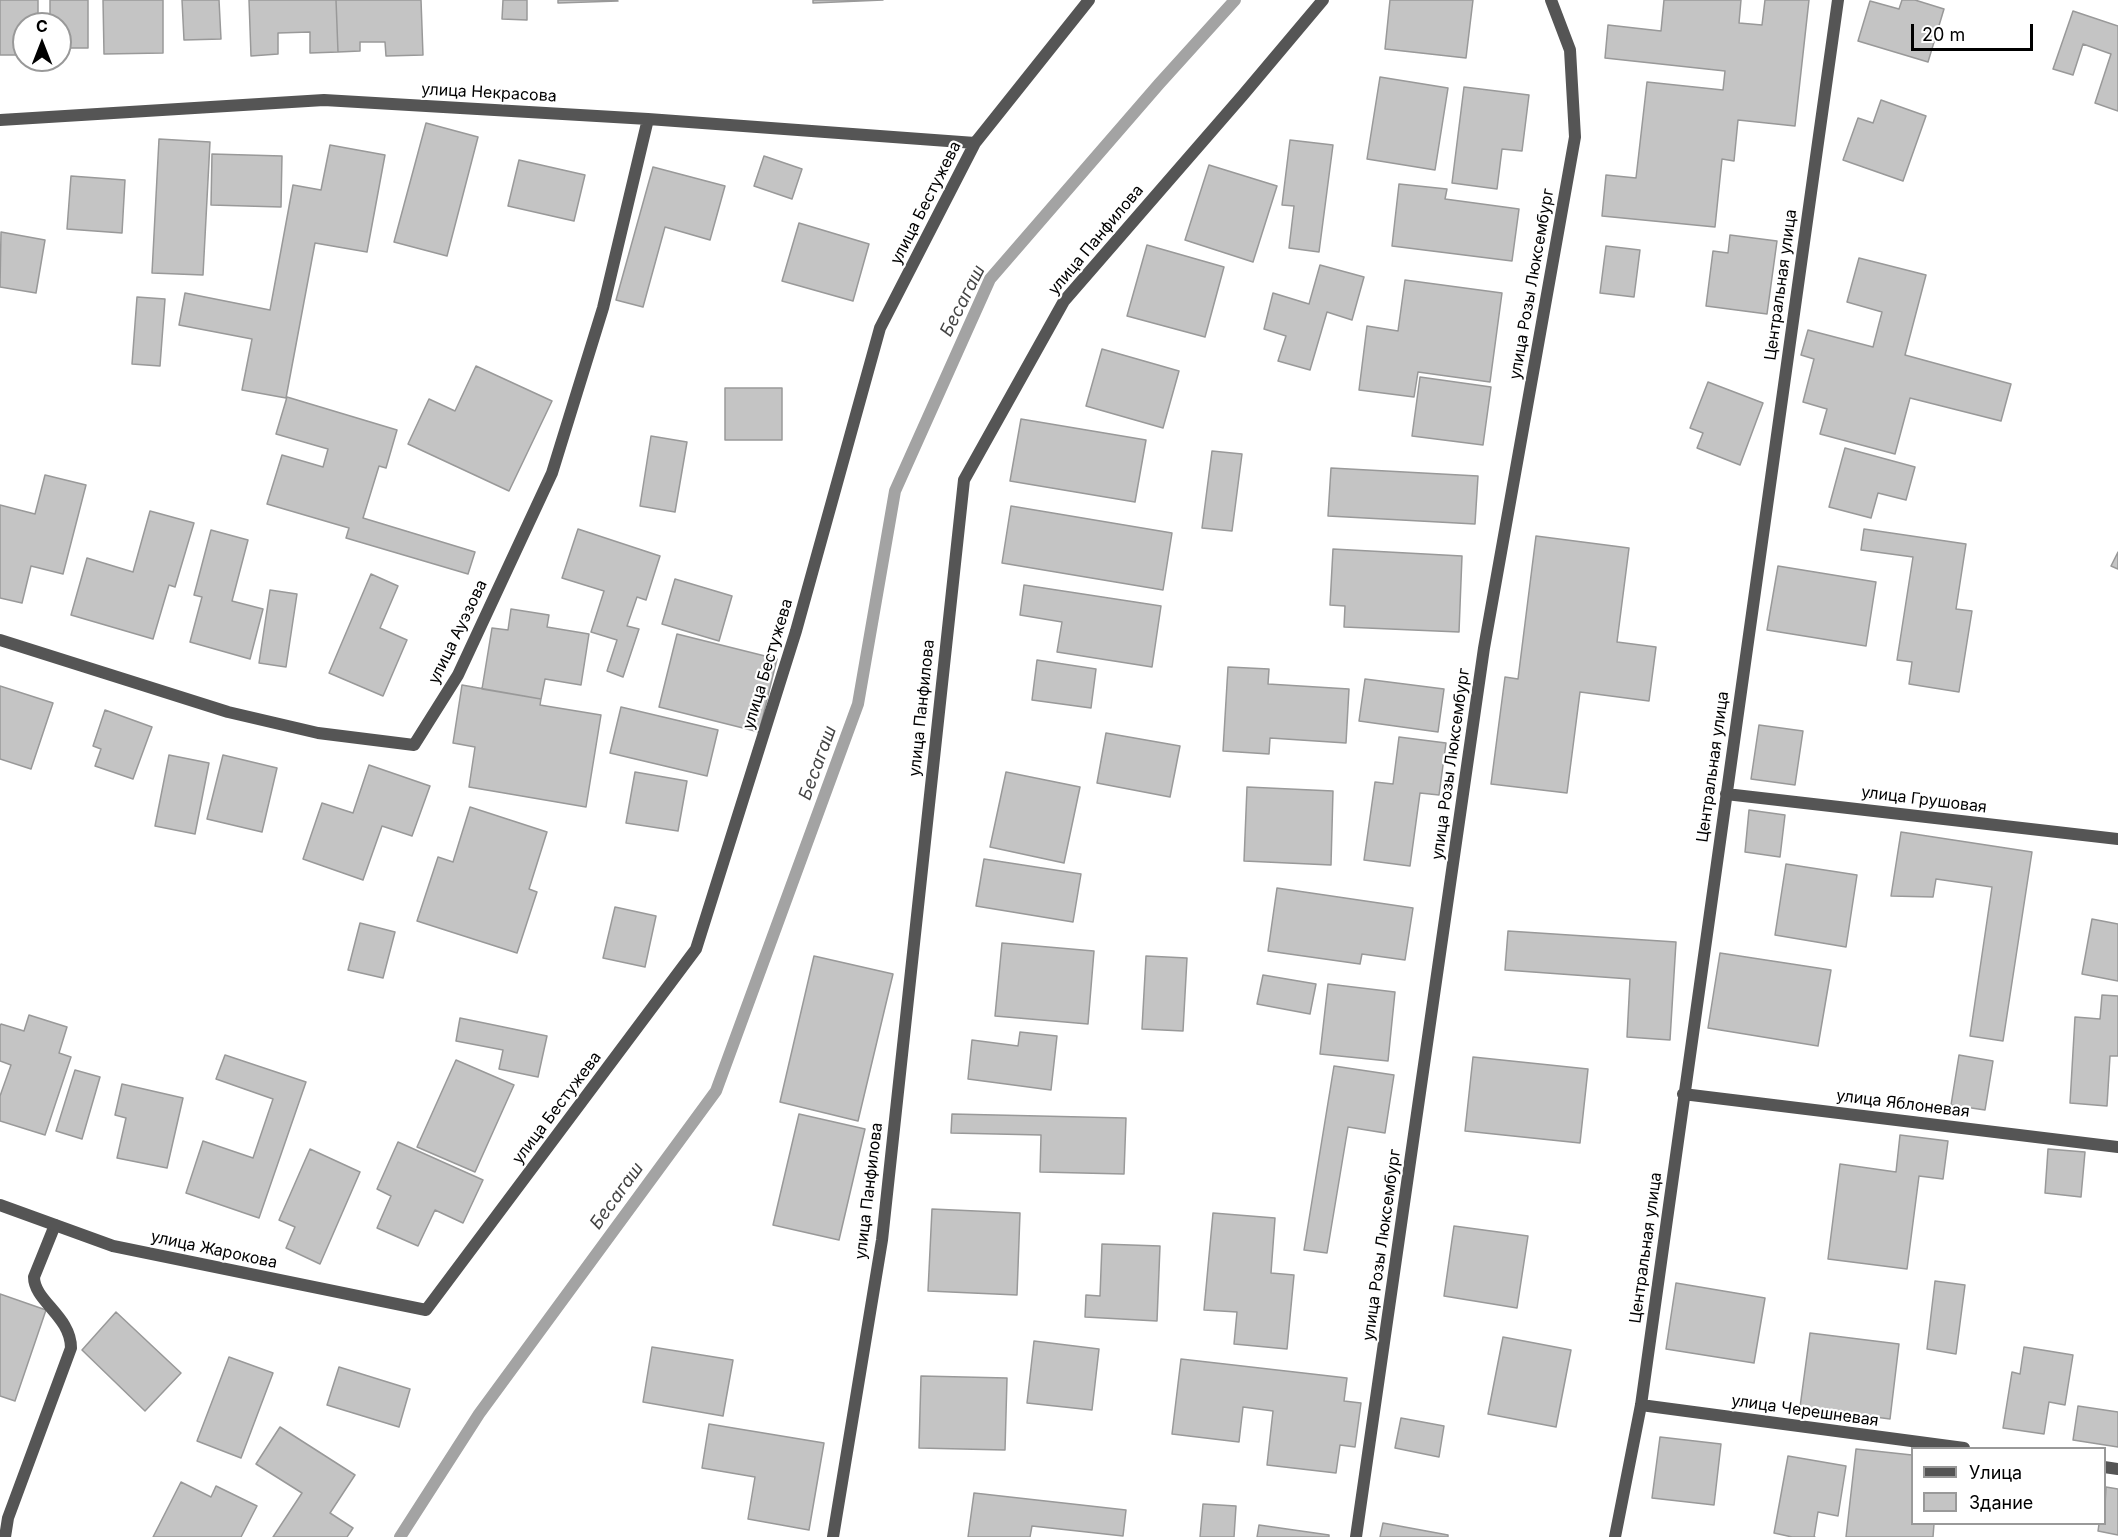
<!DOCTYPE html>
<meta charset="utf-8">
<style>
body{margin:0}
#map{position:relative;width:2118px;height:1537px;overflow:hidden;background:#fff;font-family:Inter,sans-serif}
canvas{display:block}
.legend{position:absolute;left:1911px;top:1447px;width:195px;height:78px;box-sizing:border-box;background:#fff;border:2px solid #999;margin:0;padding:8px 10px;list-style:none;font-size:18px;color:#000}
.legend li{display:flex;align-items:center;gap:12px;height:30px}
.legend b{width:30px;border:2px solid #999}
.north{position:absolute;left:12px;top:12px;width:60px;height:60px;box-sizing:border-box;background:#fff;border:2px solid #999;border-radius:50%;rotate:0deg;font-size:16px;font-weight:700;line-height:24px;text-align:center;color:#000}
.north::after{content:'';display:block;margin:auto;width:21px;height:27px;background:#000;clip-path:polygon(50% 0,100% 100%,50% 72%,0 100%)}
.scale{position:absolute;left:1911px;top:24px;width:122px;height:27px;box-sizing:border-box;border:3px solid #000;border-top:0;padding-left:8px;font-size:18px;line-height:21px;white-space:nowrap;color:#000;-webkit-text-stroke:4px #fff;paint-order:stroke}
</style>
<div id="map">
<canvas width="2118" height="1537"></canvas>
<ul class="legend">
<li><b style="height:8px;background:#555"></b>Улица</li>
<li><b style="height:16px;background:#c4c4c4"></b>Здание</li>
</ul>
<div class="north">С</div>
<div class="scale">20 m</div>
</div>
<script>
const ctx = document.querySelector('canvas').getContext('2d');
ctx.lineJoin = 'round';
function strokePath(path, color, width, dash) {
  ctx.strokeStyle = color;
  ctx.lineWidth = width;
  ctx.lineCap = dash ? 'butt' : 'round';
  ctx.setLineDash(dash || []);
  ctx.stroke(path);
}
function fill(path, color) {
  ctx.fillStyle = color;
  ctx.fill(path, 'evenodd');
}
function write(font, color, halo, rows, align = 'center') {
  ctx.font = font + ' Inter,sans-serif';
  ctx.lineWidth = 4.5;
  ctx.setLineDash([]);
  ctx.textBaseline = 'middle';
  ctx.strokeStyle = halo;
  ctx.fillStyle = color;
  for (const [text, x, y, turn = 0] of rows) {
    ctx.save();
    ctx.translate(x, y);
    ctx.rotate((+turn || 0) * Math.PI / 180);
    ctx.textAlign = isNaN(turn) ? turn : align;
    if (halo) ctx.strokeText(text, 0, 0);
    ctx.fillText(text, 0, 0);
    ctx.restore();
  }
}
strokePath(new Path2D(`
 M 400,1537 L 479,1414 L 716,1091 L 858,704 L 895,491 L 990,279 L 1159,84 L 1235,0`), '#a3a3a3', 12);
const building = new Path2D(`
 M 0,0 L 38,0 L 38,24 L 24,24 L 24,55 L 0,55 Z
 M 50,0 L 88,0 L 88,48 L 60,48 L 60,24 L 50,24 Z
 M 103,0 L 163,0 L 163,53 L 104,54 Z
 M 182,0 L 219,0 L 221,39 L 184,40 Z
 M 249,0 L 336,0 L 338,52 L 310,53 L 310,32 L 278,33 L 278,54 L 251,56 Z
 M 336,0 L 421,0 L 423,55 L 386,56 L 385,42 L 360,42 L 360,51 L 338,52 Z
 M 503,0 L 527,0 L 527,20 L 502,19 Z
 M 558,0 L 617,0 L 618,1 L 558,3 Z
 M 813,0 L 883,0 L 813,3 Z
 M 1390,0 L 1473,0 L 1466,58 L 1385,49 Z
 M 1664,0 L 1741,0 L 1739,23 L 1762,25 L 1765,0 L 1809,0 L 1795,126 L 1738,120 L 1734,161 L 1722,159 L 1715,227 L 1602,216 L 1606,175 L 1636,178 L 1647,82 L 1723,90 L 1725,71 L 1605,58 L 1608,25 L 1661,31 Z
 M 1902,0 L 1915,0 L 1944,9 L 1928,62 L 1858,41 L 1870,1 L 1899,9 Z
 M 2073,11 L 2118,26 L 2118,111 L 2095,103 L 2111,54 L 2083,44 L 2073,75 L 2053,69 Z
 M 1380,77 L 1448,88 L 1435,170 L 1367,159 Z
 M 1464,87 L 1529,95 L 1522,151 L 1502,149 L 1497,189 L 1452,183 Z
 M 1881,100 L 1926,116 L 1903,181 L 1843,160 L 1858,118 L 1873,123 Z
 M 426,123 L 478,137 L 447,256 L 394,242 Z
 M 159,139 L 210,142 L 203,275 L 152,273 Z
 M 1290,140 L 1333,145 L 1319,252 L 1289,248 L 1294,206 L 1282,205 Z
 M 330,145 L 385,155 L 367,252 L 315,243 L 286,398 L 242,390 L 252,339 L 179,325 L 185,293 L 270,310 L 293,185 L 321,190 Z
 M 212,154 L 282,156 L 281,207 L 211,205 Z
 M 764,156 L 802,169 L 792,199 L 754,186 Z
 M 519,160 L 585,175 L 574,221 L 508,206 Z
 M 1209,165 L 1277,186 L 1253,262 L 1185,240 Z
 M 653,167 L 725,186 L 710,240 L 665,227 L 643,307 L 616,300 Z
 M 71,176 L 125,180 L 122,233 L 67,229 Z
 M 1399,184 L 1447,189 L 1445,199 L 1519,209 L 1512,261 L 1392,246 Z
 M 799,223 L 869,244 L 853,301 L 782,281 Z
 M 1,232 L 45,240 L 36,293 L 0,287 Z
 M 1730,235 L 1777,241 L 1767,314 L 1706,306 L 1713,251 L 1728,253 Z
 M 1147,245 L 1224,267 L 1205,337 L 1127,316 Z
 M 1606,246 L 1640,250 L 1634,297 L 1600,293 Z
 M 1859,258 L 1926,275 L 1905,355 L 2011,384 L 2001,421 L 1910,398 L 1895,454 L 1820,434 L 1827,409 L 1803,402 L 1814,359 L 1801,355 L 1808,330 L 1873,347 L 1882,312 L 1847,302 Z
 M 1320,265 L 1364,277 L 1352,320 L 1327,312 L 1310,370 L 1278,361 L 1286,336 L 1264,329 L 1273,293 L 1309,304 Z
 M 1405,280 L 1502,293 L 1490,382 L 1418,372 L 1414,397 L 1359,390 L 1367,326 L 1398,331 Z
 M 137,297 L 165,299 L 160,366 L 132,364 Z
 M 1102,349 L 1179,371 L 1163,428 L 1086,406 Z
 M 476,366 L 552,401 L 509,491 L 408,444 L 429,399 L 455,411 Z
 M 1420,377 L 1491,387 L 1483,445 L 1412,436 Z
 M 1708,382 L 1763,403 L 1740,465 L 1697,448 L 1703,433 L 1690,428 Z
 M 725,388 L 782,388 L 782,440 L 725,440 Z
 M 287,397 L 397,430 L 386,468 L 379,466 L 363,518 L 475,552 L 468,574 L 346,538 L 349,528 L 267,504 L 282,455 L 323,467 L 328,449 L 276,434 Z
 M 1021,419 L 1146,440 L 1135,502 L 1010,481 Z
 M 651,436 L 687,442 L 675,512 L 640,506 Z
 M 1845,448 L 1915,467 L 1906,500 L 1878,493 L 1871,518 L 1829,507 Z
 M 1212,451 L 1242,454 L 1232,531 L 1202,528 Z
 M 1331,468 L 1478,476 L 1475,524 L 1328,516 Z
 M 45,475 L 86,485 L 63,574 L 31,566 L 22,603 L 0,598 L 0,505 L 35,514 Z
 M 1011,506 L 1172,533 L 1163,590 L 1002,563 Z
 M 150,511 L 194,523 L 175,587 L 169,585 L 153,639 L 71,615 L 87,558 L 133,572 Z
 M 578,529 L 660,556 L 646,600 L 637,597 L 627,626 L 639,629 L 623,677 L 607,671 L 617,640 L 591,632 L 604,591 L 562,578 Z
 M 1864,529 L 1966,544 L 1956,609 L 1972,611 L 1959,692 L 1909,684 L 1912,662 L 1897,660 L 1913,557 L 1861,550 Z
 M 211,530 L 248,540 L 232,601 L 263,609 L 250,659 L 190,642 L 202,597 L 194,595 Z
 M 1536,536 L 1629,548 L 1617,642 L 1656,647 L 1649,701 L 1580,692 L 1567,793 L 1491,784 L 1505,677 L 1518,679 Z
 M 1333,549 L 1462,556 L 1459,632 L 1344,627 L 1345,606 L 1330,605 Z
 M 2118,552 L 2118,569 L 2111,566 Z
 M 1778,566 L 1876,582 L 1866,646 L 1767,630 Z
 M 371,574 L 398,586 L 380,628 L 407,640 L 383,696 L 329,673 Z
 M 675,579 L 732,596 L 719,641 L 662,624 Z
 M 1024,585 L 1161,606 L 1152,667 L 1057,652 L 1062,622 L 1020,615 Z
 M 270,590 L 297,594 L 286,667 L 259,663 Z
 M 511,609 L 549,615 L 547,627 L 589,634 L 581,685 L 545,679 L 541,699 L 482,689 L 492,628 L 508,630 Z
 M 677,634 L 777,659 L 759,732 L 659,707 Z
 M 1037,660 L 1096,669 L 1091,708 L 1032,700 Z
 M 1228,667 L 1269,669 L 1268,684 L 1349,689 L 1346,743 L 1270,738 L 1269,754 L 1223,751 Z
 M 1365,679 L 1444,689 L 1438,732 L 1359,721 Z
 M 462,685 L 541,699 L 540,705 L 601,715 L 586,807 L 469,787 L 475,747 L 453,743 Z
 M 0,686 L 53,703 L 31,769 L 0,759 Z
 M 621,707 L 718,730 L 707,776 L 610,753 Z
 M 105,710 L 152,727 L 133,779 L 95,766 L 101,749 L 93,746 Z
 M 1759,725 L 1803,731 L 1795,785 L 1751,779 Z
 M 1106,733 L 1180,746 L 1170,797 L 1097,783 Z
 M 1399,737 L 1446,743 L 1439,795 L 1420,793 L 1410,866 L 1364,860 L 1375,782 L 1393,784 Z
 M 169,755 L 209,763 L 195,834 L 155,826 Z
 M 223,755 L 277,768 L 262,832 L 207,819 Z
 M 369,765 L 430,786 L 412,836 L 382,826 L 363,880 L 303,859 L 322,803 L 353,813 Z
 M 635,772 L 687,781 L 678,831 L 626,823 Z
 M 1006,772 L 1080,787 L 1064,863 L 990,847 Z
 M 1247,787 L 1333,791 L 1331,865 L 1244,861 Z
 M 470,807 L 547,832 L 529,889 L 537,892 L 517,953 L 417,921 L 438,857 L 453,862 Z
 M 1749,810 L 1785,815 L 1780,857 L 1745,852 Z
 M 1901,832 L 2032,852 L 2003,1041 L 1970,1036 L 1992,887 L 1936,879 L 1933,897 L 1891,896 Z
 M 984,859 L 1081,874 L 1073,922 L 976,906 Z
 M 1786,864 L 1857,875 L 1846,947 L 1775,935 Z
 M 1277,888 L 1413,908 L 1405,960 L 1362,954 L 1360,964 L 1268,951 Z
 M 615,907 L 656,916 L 645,967 L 603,958 Z
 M 2092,919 L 2118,924 L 2118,981 L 2082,974 Z
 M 360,923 L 395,932 L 383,978 L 348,970 Z
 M 1508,931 L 1676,942 L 1670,1040 L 1627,1037 L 1630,979 L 1505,970 Z
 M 1002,943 L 1094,951 L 1088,1024 L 995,1016 Z
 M 1720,953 L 1831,970 L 1818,1046 L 1708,1028 Z
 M 814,956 L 893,974 L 858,1121 L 780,1102 Z
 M 1146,956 L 1187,958 L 1183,1031 L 1142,1029 Z
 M 1263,975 L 1316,984 L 1310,1014 L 1257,1004 Z
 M 1328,984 L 1395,992 L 1388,1061 L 1320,1054 Z
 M 2102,995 L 2118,996 L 2118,1056 L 2110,1056 L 2107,1106 L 2070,1103 L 2075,1017 L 2100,1019 Z
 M 29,1015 L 67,1027 L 59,1053 L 71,1057 L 45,1135 L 0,1121 L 0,1096 L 11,1065 L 0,1061 L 0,1026 L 1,1024 L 24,1031 Z
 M 460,1018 L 547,1036 L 538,1077 L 499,1069 L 503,1050 L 456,1041 Z
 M 1020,1032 L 1057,1036 L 1051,1090 L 968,1079 L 972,1040 L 1018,1046 Z
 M 225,1055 L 306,1082 L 259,1218 L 186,1193 L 203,1141 L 253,1158 L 273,1099 L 216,1079 Z
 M 1959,1055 L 1993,1061 L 1985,1110 L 1951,1105 Z
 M 1473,1057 L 1588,1069 L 1580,1143 L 1465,1131 Z
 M 456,1060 L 514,1085 L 475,1172 L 417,1147 Z
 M 1334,1066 L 1394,1075 L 1385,1133 L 1348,1127 L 1327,1253 L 1304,1250 Z
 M 75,1070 L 100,1077 L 82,1139 L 56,1131 Z
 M 122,1084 L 183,1098 L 167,1168 L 117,1158 L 126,1118 L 115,1115 Z
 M 799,1114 L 865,1129 L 839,1240 L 773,1225 Z
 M 952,1114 L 1126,1118 L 1124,1174 L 1040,1172 L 1041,1135 L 951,1133 Z
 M 1900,1135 L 1948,1141 L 1943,1179 L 1919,1176 L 1907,1269 L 1828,1259 L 1840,1164 L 1896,1172 Z
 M 398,1142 L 483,1180 L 463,1223 L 435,1210 L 418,1246 L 377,1228 L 391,1196 L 377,1189 Z
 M 310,1149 L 360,1172 L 320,1264 L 286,1248 L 295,1227 L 279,1220 Z
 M 2048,1149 L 2085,1152 L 2081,1197 L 2045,1193 Z
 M 932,1209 L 1020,1213 L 1017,1295 L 928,1291 Z
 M 1213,1213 L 1275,1218 L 1271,1273 L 1294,1275 L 1287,1349 L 1234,1344 L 1237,1312 L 1204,1310 Z
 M 1454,1226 L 1528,1236 L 1517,1308 L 1444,1296 Z
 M 1102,1244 L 1160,1246 L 1157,1321 L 1085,1317 L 1086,1295 L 1100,1296 Z
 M 1935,1281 L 1965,1285 L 1956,1354 L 1927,1349 Z
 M 1676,1283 L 1765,1298 L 1754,1363 L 1666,1349 Z
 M 0,1294 L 46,1310 L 15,1401 L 0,1396 Z
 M 116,1312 L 181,1373 L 145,1411 L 82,1350 Z
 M 1810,1333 L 1899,1344 L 1890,1419 L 1800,1407 Z
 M 1503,1337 L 1571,1350 L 1556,1427 L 1488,1414 Z
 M 1034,1341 L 1099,1349 L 1092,1410 L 1027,1403 Z
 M 652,1347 L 733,1360 L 723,1416 L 643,1402 Z
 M 2024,1347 L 2073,1355 L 2065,1405 L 2049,1402 L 2044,1434 L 2003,1428 L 2012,1372 L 2020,1374 Z
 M 229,1357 L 273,1373 L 241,1458 L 197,1441 Z
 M 1181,1359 L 1347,1378 L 1344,1401 L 1361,1403 L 1355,1447 L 1340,1445 L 1336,1473 L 1267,1465 L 1273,1411 L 1243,1407 L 1239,1442 L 1172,1434 Z
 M 339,1367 L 410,1389 L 399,1427 L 327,1405 Z
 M 921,1376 L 1007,1378 L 1005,1450 L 919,1448 Z
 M 2078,1406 L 2118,1412 L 2118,1447 L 2073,1440 Z
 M 1401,1418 L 1444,1426 L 1439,1457 L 1395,1448 Z
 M 709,1424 L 824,1443 L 809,1530 L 748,1519 L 755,1477 L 702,1468 Z
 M 280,1427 L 355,1475 L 330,1513 L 353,1528 L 347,1537 L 273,1537 L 302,1493 L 256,1464 Z
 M 1660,1437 L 1721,1444 L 1714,1505 L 1652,1498 Z
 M 1856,1449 L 1912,1455 L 1912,1524 L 1934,1524 L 1933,1537 L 1846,1537 Z
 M 1788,1456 L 1846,1466 L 1838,1516 L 1818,1512 L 1814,1537 L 1815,1537 L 1792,1537 L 1774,1533 Z
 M 181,1482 L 211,1497 L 216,1486 L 257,1506 L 241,1537 L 153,1537 Z
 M 2106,1487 L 2118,1489 L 2118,1535 L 2098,1531 L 2099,1524 L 2104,1524 Z
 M 974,1493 L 1126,1510 L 1123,1536 L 1032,1526 L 1030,1537 L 968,1537 Z
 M 1203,1504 L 1236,1506 L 1234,1537 L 1200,1537 Z
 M 1383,1523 L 1448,1535 L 1448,1537 L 1380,1537 Z
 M 1259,1525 L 1329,1535 L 1329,1537 L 1257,1537 Z`);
fill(building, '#c4c4c4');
strokePath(building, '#999', 1.5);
strokePath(new Path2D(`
 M 5,1537 L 8,1518 L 71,1348 C 71,1316 34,1301 34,1277 L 55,1225`), '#555', 12);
strokePath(new Path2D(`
 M 0,120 L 324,100 L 648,119 L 975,143
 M 0,640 L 228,712 L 318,733 L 414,745 L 458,675 L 552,473 L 603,308 L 648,119
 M 1726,794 L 2118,839
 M 1683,1094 L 2118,1147
 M 0,1205 L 113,1246 L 426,1310 L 696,949 L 796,631 L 880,328 L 975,143 L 1089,0
 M 1641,1405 L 1964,1448
 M 2104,1467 L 2118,1469
 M 833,1537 L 882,1240 L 964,480 L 1064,301 L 1243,95 L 1323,0
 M 1356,1537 L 1484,648 L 1575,137 L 1570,50 L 1551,0
 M 1615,1537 L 1641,1405 L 1838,0`), '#555', 12);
write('16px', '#000', '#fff', [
 ["улица Некрасова",489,93,3],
 ["улица Бестужева",926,203,-63],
 ["улица Панфилова",1096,240,-50],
 ["улица Розы Люксембург",1532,284,-80],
 ["Центральная улица",1781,285,-82],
 ["улица Ауэзова",458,632,-64],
 ["улица Бестужева",768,664,-73],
 ["улица Панфилова",922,708,-84],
 ["улица Розы Люксембург",1451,764,-82],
 ["Центральная улица",1713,767,-82],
 ["улица Грушовая",1924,800,7],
 ["улица Яблоневая",1903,1104,7],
 ["улица Бестужева",557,1108,-53],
 ["улица Панфилова",869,1191,-83],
 ["улица Розы Люксембург",1382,1245,-82],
 ["Центральная улица",1646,1248,-82],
 ["улица Жарокова",214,1250,12],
 ["улица Черешневая",1805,1411,8]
]);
write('italic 18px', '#444', '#fff', [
 ["Бесагаш",963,301,-63],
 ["Бесагаш",818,763,-70],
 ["Бесагаш",617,1196,-54]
]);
</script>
